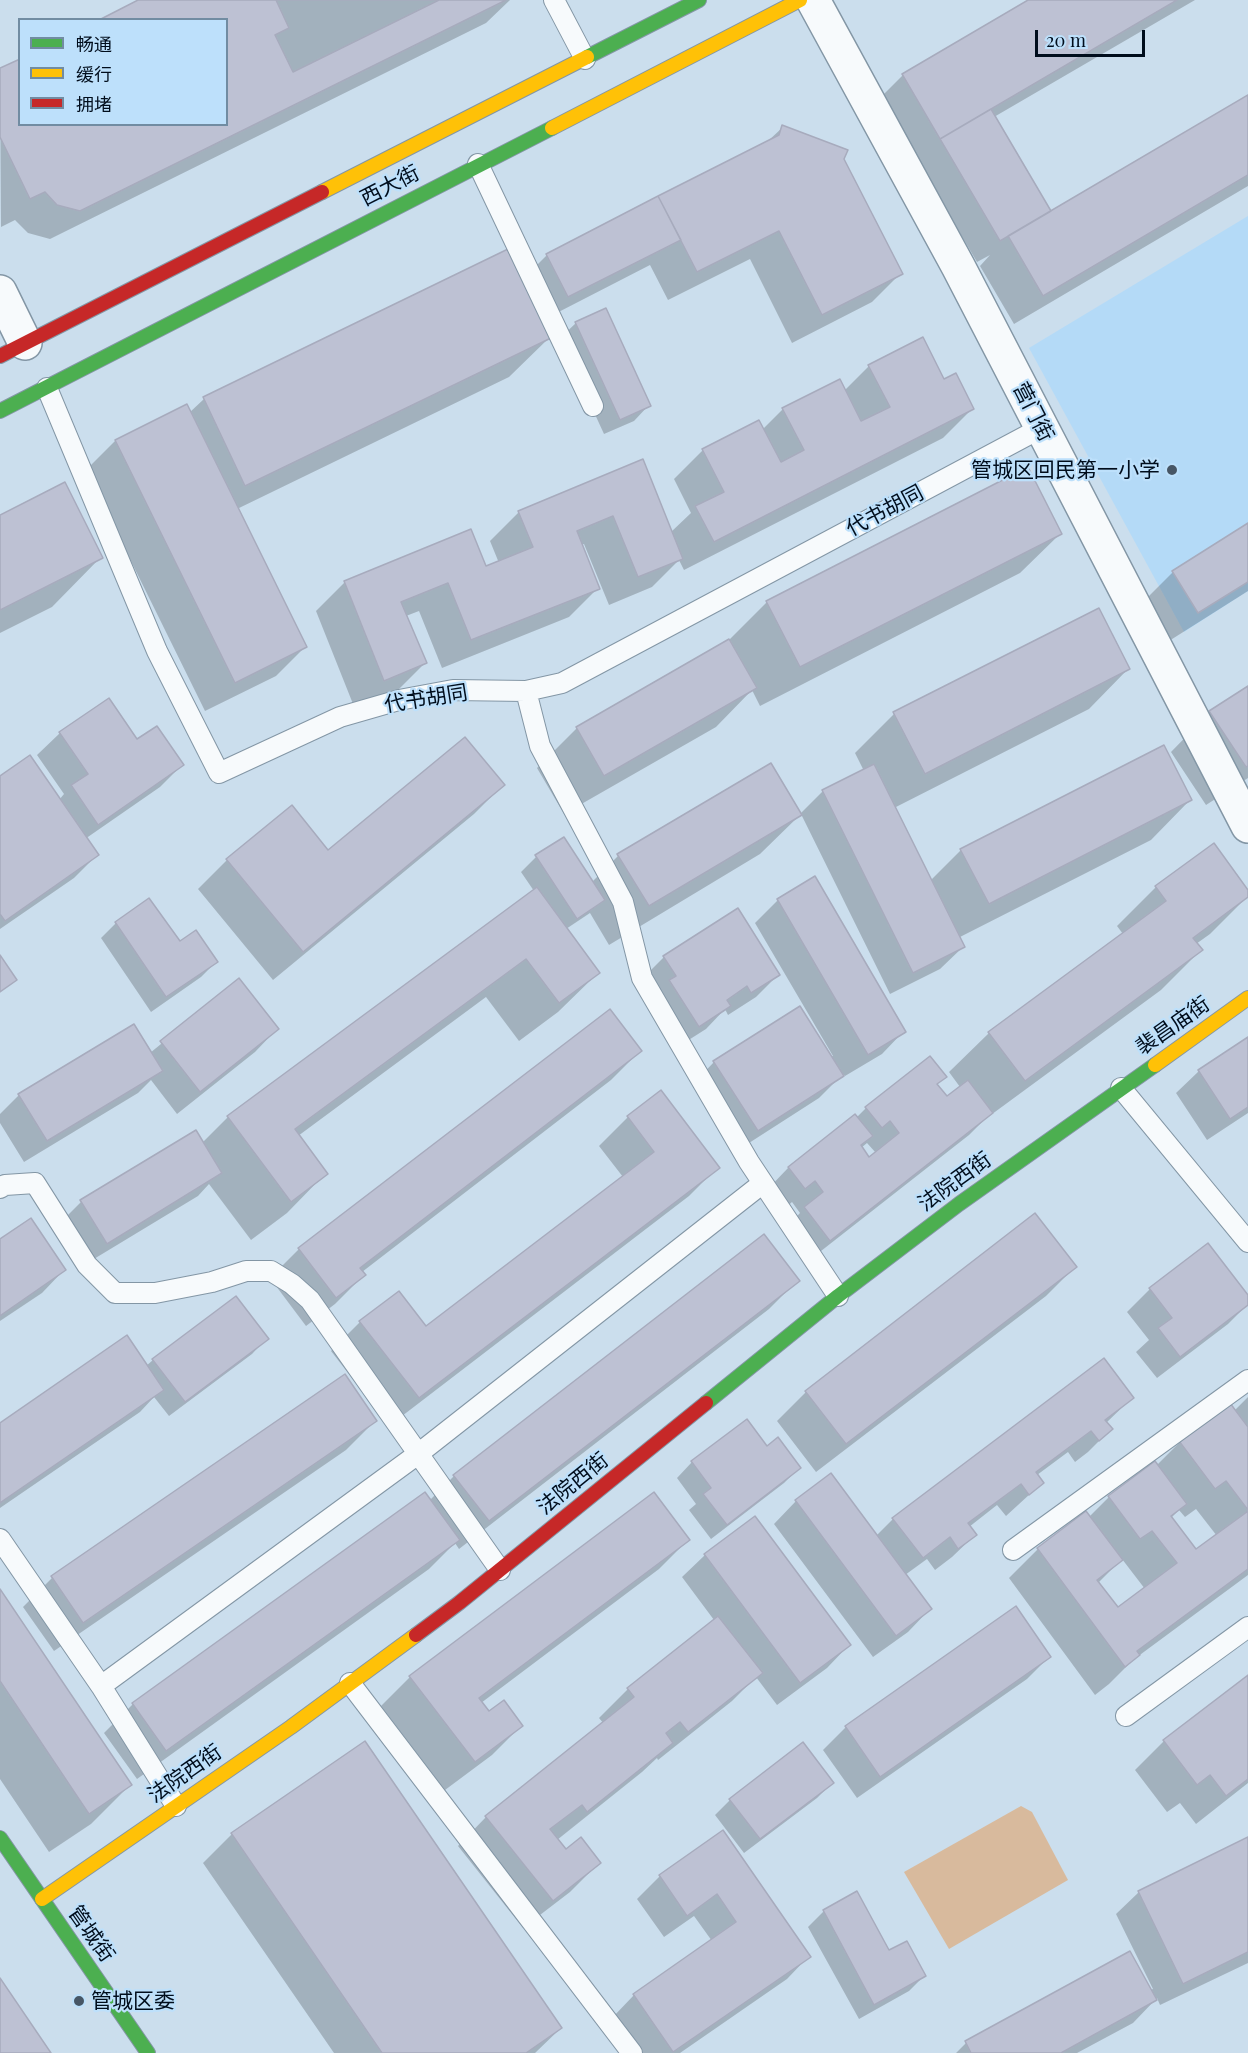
<!DOCTYPE html>
<meta charset="utf-8">
<style>
body{margin:0}
#map{position:relative;width:1248px;height:2053px;overflow:hidden;background:#cbdeed;font-family:"Playfair Display","Noto Sans SC",serif}
canvas{display:block}
.legend{position:absolute;left:18px;top:18px;width:210px;height:108px;box-sizing:border-box;background:#bde0fb;border:2px solid #718ca2;margin:0;padding:8px 10px;list-style:none;font-size:18px;color:#000d1c}
.legend li{display:flex;align-items:center;gap:12px;height:30px}
.legend b{width:30px;border:2px solid #718ca2}
.scale{position:absolute;left:1035px;top:30px;width:110px;height:27px;box-sizing:border-box;border:3px solid #000d1c;border-top:0;padding-left:8px;font-size:18px;line-height:21px;white-space:nowrap;color:#000d1c;-webkit-text-stroke:4px #bde0fb;paint-order:stroke}
</style>
<div id="map">
<canvas width="1248" height="2053"></canvas>
<ul class="legend">
<li><b style="height:8px;background:#4caf50"></b>畅通</li>
<li><b style="height:8px;background:#ffc107"></b>缓行</li>
<li><b style="height:8px;background:#c62828"></b>拥堵</li>
</ul>
<div class="scale">20 m</div>
</div>
<script>
const ctx = document.querySelector('canvas').getContext('2d');
ctx.lineJoin = 'round';
function fill(path, color) {
  ctx.fillStyle = color;
  ctx.fill(path, 'evenodd');
}
function strokePath(path, color, width, dash) {
  ctx.strokeStyle = color;
  ctx.lineWidth = width;
  ctx.lineCap = dash ? 'butt' : 'round';
  ctx.setLineDash(dash || []);
  ctx.stroke(path);
}
function write(font, color, halo, rows, align = 'center') {
  ctx.font = font + ' "Playfair Display","Noto Sans SC",serif';
  ctx.lineWidth = 4.5;
  ctx.setLineDash([]);
  ctx.textBaseline = 'middle';
  ctx.strokeStyle = halo;
  ctx.fillStyle = color;
  for (const [text, x, y, turn = 0] of rows) {
    ctx.save();
    ctx.translate(x, y);
    ctx.rotate((+turn || 0) * Math.PI / 180);
    ctx.textAlign = isNaN(turn) ? turn : align;
    if (halo) ctx.strokeText(text, 0, 0);
    ctx.fillText(text, 0, 0);
    ctx.restore();
  }
}
fill(new Path2D(`
 M 1248,216 L 1248,591 L 1184,632 L 1029,348 Z`), '#b4daf7');
fill(new Path2D(`
 M 1021,1806 L 1032,1812 L 1068,1880 L 949,1949 L 904,1872 Z`), '#d8ba9d');
fill(new Path2D(`
 M 142,0 L 510,0 L 486,23 L 50,239 L 28,233 L 15,220 L 1,227 L 0,70 L 20,124 L 226,124 L 226,20 Z
 M 1031,0 L 1195,0 L 994,117 L 1050,213 L 1248,97 L 1248,186 L 1014,324 L 980,266 L 990,255 L 977,262 L 918,162 L 874,104 L 903,75 Z
 M 783,127 L 843,159 L 901,273 L 872,302 L 792,343 L 750,259 L 668,300 L 650,265 L 545,319 L 524,278 L 547,255 L 767,142 Z
 M 507,251 L 549,338 L 509,377 L 237,509 L 305,647 L 276,676 L 205,711 L 86,470 L 115,441 L 186,406 L 189,413 L 204,399 Z
 M 605,310 L 649,405 L 634,421 L 604,434 L 560,338 L 576,323 Z
 M 869,366 L 944,381 L 972,409 L 943,438 L 684,570 L 679,560 L 652,587 L 609,605 L 584,544 L 581,545 L 598,588 L 569,617 L 442,668 L 419,611 L 406,616 L 425,663 L 396,692 L 355,709 L 316,611 L 345,582 L 486,568 L 499,563 L 490,541 L 519,512 L 642,461 L 671,532 L 691,513 L 674,479 L 703,450 L 762,430 L 783,409 L 844,391 Z
 M 0,517 L 101,557 L 52,607 L 0,633 Z
 M 1248,525 L 1248,591 L 1169,641 L 1144,601 L 1173,572 Z
 M 1060,534 L 1020,573 L 760,706 L 752,690 L 716,727 L 564,814 L 537,768 L 577,728 L 727,642 L 767,602 Z
 M 1128,669 L 1089,709 L 894,808 L 930,881 L 961,850 L 1190,800 L 1151,840 L 958,938 L 963,947 L 940,969 L 890,994 L 801,814 L 760,854 L 609,945 L 590,913 L 566,929 L 598,973 L 558,1012 L 519,1041 L 486,997 L 298,1136 L 326,1173 L 287,1213 L 251,1240 L 209,1184 L 198,1196 L 84,1265 L 59,1224 L 81,1202 L 202,1143 L 228,1117 L 534,891 L 521,872 L 536,857 L 592,882 L 618,856 L 800,814 L 823,791 L 864,771 L 855,753 L 894,714 Z
 M 1248,687 L 1248,778 L 1206,805 L 1171,752 L 1210,712 Z
 M 60,733 L 137,741 L 182,765 L 160,787 L 85,839 L 97,855 L 74,878 L 0,929 L 0,778 L 59,800 L 64,794 L 37,755 Z
 M 503,785 L 474,814 L 273,980 L 198,889 L 227,860 L 328,852 Z
 M 814,878 L 904,1031 L 882,1054 L 845,1076 L 843,1074 L 819,1098 L 735,1152 L 692,1085 L 714,1062 L 833,1056 L 755,923 L 778,900 Z
 M 1156,887 L 1248,893 L 1248,896 L 1210,934 L 1196,944 L 1201,950 L 1161,990 L 984,1120 L 969,1135 L 807,1262 L 783,1231 L 800,1213 L 792,1202 L 782,1211 L 766,1191 L 788,1168 L 855,1116 L 856,1118 L 866,1108 L 945,1077 L 936,1085 L 946,1098 L 960,1087 L 949,1072 L 989,1033 L 1123,934 L 1117,926 ZM 867,1143 L 876,1153 L 869,1159 L 861,1148 Z
 M 149,900 L 179,944 L 216,962 L 201,977 L 151,1012 L 101,938 L 116,923 Z
 M 664,957 L 778,975 L 756,997 L 728,1015 L 725,1009 L 706,1029 L 676,1048 L 641,980 Z
 M 239,980 L 277,1029 L 255,1052 L 177,1114 L 151,1080 L 138,1093 L 24,1162 L 0,1123 L 0,1114 L 19,1095 L 150,1053 Z
 M 1248,1038 L 1248,1113 L 1207,1140 L 1176,1093 L 1199,1071 Z
 M 640,1051 L 611,1080 L 362,1272 L 364,1275 L 335,1304 L 306,1326 L 270,1278 L 299,1249 Z
 M 661,1092 L 718,1167 L 689,1196 L 389,1426 L 331,1351 L 360,1322 L 425,1328 L 623,1177 L 599,1146 L 628,1117 Z
 M 1035,1215 L 1075,1267 L 1046,1296 L 816,1472 L 777,1421 L 806,1392 Z
 M 0,1241 L 64,1270 L 42,1293 L 0,1321 Z
 M 1208,1245 L 1248,1298 L 1248,1304 L 1228,1324 L 1157,1378 L 1136,1352 L 1149,1340 L 1127,1312 L 1150,1289 Z
 M 798,1280 L 769,1309 L 459,1549 L 455,1543 L 429,1569 L 137,1779 L 104,1733 L 133,1704 L 430,1500 L 454,1476 Z
 M 267,1338 L 252,1354 L 169,1416 L 154,1397 L 140,1412 L 0,1508 L 0,1424 L 146,1366 L 153,1360 Z
 M 344,1376 L 375,1421 L 346,1450 L 54,1651 L 23,1607 L 52,1578 Z
 M 1248,1397 L 1248,1575 L 1133,1660 L 1109,1684 L 1095,1695 L 1009,1578 L 1038,1549 L 1086,1513 L 1089,1517 L 1109,1497 L 1156,1466 L 1180,1442 L 1230,1405 L 1234,1411 ZM 1196,1509 L 1217,1536 L 1196,1552 L 1171,1518 L 1179,1510 L 1185,1517 ZM 1122,1559 L 1145,1589 L 1118,1610 L 1098,1583 Z
 M 1132,1398 L 1106,1423 L 1111,1429 L 1088,1452 L 1075,1462 L 1068,1452 L 1037,1475 L 1042,1483 L 1006,1516 L 997,1505 L 969,1527 L 975,1535 L 952,1557 L 935,1570 L 927,1559 L 905,1575 L 930,1609 L 908,1632 L 873,1657 L 774,1524 L 796,1501 L 876,1536 L 893,1519 Z
 M 747,1421 L 767,1448 L 799,1468 L 784,1483 L 711,1539 L 689,1510 L 696,1504 L 677,1478 L 692,1462 Z
 M 688,1540 L 659,1569 L 481,1703 L 488,1713 L 521,1726 L 492,1755 L 445,1790 L 381,1706 L 410,1677 Z
 M 705,1555 L 849,1645 L 827,1668 L 777,1705 L 756,1677 L 732,1701 L 658,1760 L 657,1758 L 642,1772 L 557,1840 L 566,1851 L 599,1863 L 570,1892 L 523,1928 L 458,1846 L 486,1817 L 604,1724 L 599,1718 L 628,1689 L 714,1620 L 682,1577 Z
 M 0,1591 L 130,1785 L 91,1824 L 49,1852 L 0,1779 Z
 M 1016,1609 L 1049,1657 L 1027,1679 L 857,1798 L 823,1750 L 846,1727 Z
 M 1248,1677 L 1248,1783 L 1196,1824 L 1180,1803 L 1167,1812 L 1135,1770 L 1164,1741 Z
 M 832,1783 L 817,1798 L 744,1853 L 715,1815 L 730,1800 Z
 M 723,1832 L 809,1956 L 787,1979 L 680,2053 L 636,2053 L 612,2018 L 634,1995 L 712,1941 L 694,1916 L 664,1937 L 637,1899 L 660,1876 Z
 M 232,1834 L 561,2028 L 535,2053 L 334,2053 L 203,1863 Z
 M 1248,1839 L 1248,1963 L 1160,2005 L 1157,1998 L 1133,2023 L 1077,2053 L 956,2053 L 966,2043 L 1153,1989 L 1116,1914 L 1139,1892 Z
 M 857,1893 L 889,1952 L 924,1976 L 909,1991 L 859,2019 L 808,1927 L 824,1911 Z`), '#0003');
const building = new Path2D(`
 M 138,0 L 506,0 L 80,211 L 57,205 L 45,192 L 30,199 L 0,137 L 0,68 L 20,59 L 20,124 L 226,124 L 226,20 L 99,20 Z
 M 276,0 L 439,0 L 293,72 L 275,35 L 289,28 Z
 M 1028,0 L 1177,0 L 940,139 L 902,74 Z
 M 1248,95 L 1248,175 L 1043,296 L 1008,236 Z
 M 991,109 L 1051,211 L 1000,241 L 940,139 Z
 M 782,125 L 848,150 L 844,159 L 903,274 L 822,315 L 779,231 L 697,272 L 658,196 L 779,135 Z
 M 658,196 L 681,240 L 568,297 L 546,254 Z
 M 508,249 L 551,338 L 245,486 L 203,397 Z
 M 606,308 L 651,406 L 620,420 L 575,322 Z
 M 923,337 L 944,379 L 956,373 L 974,409 L 714,542 L 695,506 L 724,492 L 702,449 L 759,420 L 781,462 L 804,450 L 782,408 L 840,379 L 861,421 L 890,407 L 868,365 Z
 M 187,404 L 307,647 L 235,683 L 115,440 Z
 M 643,459 L 683,559 L 638,577 L 613,516 L 577,531 L 600,589 L 471,640 L 448,583 L 401,602 L 427,663 L 384,681 L 344,581 L 471,529 L 486,566 L 533,547 L 518,511 Z
 M 1028,467 L 1062,534 L 800,667 L 766,601 Z
 M 65,482 L 103,558 L 0,610 L 0,515 Z
 M 1248,523 L 1248,582 L 1198,613 L 1172,571 Z
 M 1099,608 L 1130,669 L 925,774 L 893,712 Z
 M 729,639 L 757,688 L 604,776 L 576,727 Z
 M 1248,686 L 1248,766 L 1246,767 L 1209,711 Z
 M 109,698 L 137,739 L 157,726 L 184,765 L 98,825 L 71,785 L 88,774 L 59,732 Z
 M 465,737 L 505,785 L 303,952 L 226,859 L 292,805 L 328,850 Z
 M 1164,745 L 1192,800 L 989,904 L 960,849 Z
 M 30,755 L 99,855 L 5,921 L 0,914 L 0,776 Z
 M 771,763 L 802,815 L 649,906 L 617,854 Z
 M 874,764 L 965,947 L 913,973 L 822,790 Z
 M 564,837 L 605,900 L 577,919 L 535,855 Z
 M 1214,843 L 1248,890 L 1248,897 L 1193,938 L 1203,950 L 1025,1081 L 988,1032 L 1166,901 L 1155,886 Z
 M 815,876 L 906,1032 L 868,1055 L 777,899 Z
 M 537,887 L 600,973 L 559,1003 L 526,959 L 295,1129 L 328,1174 L 291,1202 L 227,1116 Z
 M 149,898 L 180,941 L 196,930 L 218,962 L 166,997 L 115,922 Z
 M 738,908 L 780,975 L 751,993 L 747,986 L 727,1000 L 731,1006 L 699,1027 L 669,980 L 676,976 L 663,956 Z
 M 0,955 L 17,980 L 0,992 Z
 M 239,978 L 279,1029 L 200,1092 L 160,1041 Z
 M 800,1006 L 844,1076 L 758,1131 L 713,1061 Z
 M 610,1009 L 642,1051 L 360,1268 L 366,1275 L 336,1298 L 298,1248 Z
 M 134,1024 L 163,1071 L 47,1141 L 18,1094 Z
 M 1248,1037 L 1248,1107 L 1230,1119 L 1198,1070 Z
 M 930,1056 L 947,1077 L 937,1084 L 947,1096 L 968,1080 L 993,1113 L 830,1241 L 804,1207 L 823,1192 L 815,1181 L 805,1189 L 788,1167 L 855,1114 L 873,1136 L 861,1145 L 869,1157 L 899,1133 L 890,1121 L 882,1128 L 865,1107 Z
 M 661,1090 L 720,1168 L 419,1398 L 359,1321 L 399,1291 L 426,1326 L 654,1152 L 627,1116 Z
 M 196,1130 L 222,1173 L 107,1244 L 80,1200 Z
 M 1035,1213 L 1077,1267 L 846,1444 L 805,1391 Z
 M 31,1218 L 66,1270 L 0,1316 L 0,1239 Z
 M 764,1234 L 800,1281 L 489,1521 L 453,1475 Z
 M 1208,1243 L 1248,1295 L 1248,1305 L 1180,1357 L 1158,1328 L 1172,1318 L 1149,1288 Z
 M 236,1296 L 269,1339 L 185,1402 L 152,1359 Z
 M 127,1335 L 164,1390 L 0,1503 L 0,1423 Z
 M 1104,1358 L 1134,1398 L 1105,1420 L 1113,1429 L 1099,1441 L 1091,1431 L 1036,1472 L 1044,1483 L 1029,1495 L 1021,1484 L 968,1523 L 977,1535 L 958,1549 L 950,1537 L 923,1558 L 892,1518 Z
 M 345,1374 L 377,1421 L 83,1623 L 51,1576 Z
 M 1230,1403 L 1248,1427 L 1248,1510 L 1226,1481 L 1215,1489 L 1179,1441 Z
 M 747,1419 L 767,1446 L 778,1437 L 801,1468 L 727,1525 L 703,1494 L 711,1488 L 691,1461 Z
 M 1155,1461 L 1187,1504 L 1171,1516 L 1196,1549 L 1248,1511 L 1248,1569 L 1137,1651 L 1140,1655 L 1125,1667 L 1037,1548 L 1086,1511 L 1123,1560 L 1097,1580 L 1118,1607 L 1177,1563 L 1152,1531 L 1140,1539 L 1108,1496 Z
 M 831,1473 L 932,1609 L 896,1636 L 795,1500 Z
 M 425,1492 L 460,1540 L 166,1751 L 132,1703 Z
 M 654,1492 L 690,1540 L 479,1698 L 489,1711 L 504,1700 L 523,1726 L 475,1762 L 409,1676 Z
 M 755,1516 L 851,1645 L 800,1683 L 704,1554 Z
 M 0,1589 L 132,1785 L 89,1814 L 0,1681 Z
 M 1016,1606 L 1051,1657 L 880,1777 L 845,1726 Z
 M 718,1616 L 763,1673 L 688,1732 L 680,1722 L 666,1733 L 673,1743 L 587,1812 L 582,1805 L 550,1829 L 566,1849 L 581,1837 L 601,1863 L 553,1901 L 485,1816 L 634,1697 L 627,1688 Z
 M 1248,1675 L 1248,1779 L 1226,1796 L 1210,1775 L 1197,1785 L 1163,1740 Z
 M 365,1741 L 562,2028 L 526,2053 L 382,2053 L 231,1833 Z
 M 803,1742 L 834,1783 L 760,1839 L 729,1799 Z
 M 723,1830 L 811,1957 L 673,2052 L 633,1994 L 736,1922 L 717,1894 L 687,1916 L 659,1875 Z
 M 1248,1837 L 1248,1952 L 1183,1984 L 1138,1891 Z
 M 857,1891 L 889,1950 L 907,1941 L 926,1976 L 874,2005 L 823,1910 Z
 M 1130,1951 L 1157,2000 L 1061,2053 L 971,2053 L 965,2041 Z
 M 0,1978 L 51,2053 L 0,2053 Z`);
fill(building, '#bdc1d3');
strokePath(building, '#a7abbd', 1.5);
const lane = new Path2D(`
 M 554,0 L 585,59
 M 478,164 L 593,406
 M 47,388 L 157,651 L 219,773 L 340,717 L 399,700 L 453,690 L 526,691 L 562,683 L 1041,428
 M 526,691 L 540,746 L 623,902 L 642,978 L 749,1162 L 838,1296
 M 1121,1088 L 1248,1242
 M 0,1188 L 5,1185 L 35,1183 L 87,1265 L 115,1293 L 155,1293 L 212,1282 L 246,1271 L 271,1271 L 292,1284 L 310,1300 L 500,1570
 M 0,1539 L 101,1686 L 176,1806
 M 1013,1550 L 1248,1380
 M 350,1683 L 632,2053
 M 101,1686 L 418,1454 L 763,1183
 M 1126,1716 L 1248,1627`);
const street = new Path2D(`
 M 813,0 L 958,266 L 1248,826
 M 0,292 L 25,343`);
const fast = new Path2D(`
 M 587,57 L 699,0
 M 0,411 L 552,128
 M 706,1403 L 838,1296 L 959,1204 L 1155,1065
 M 0,1838 L 148,2053`);
const slow = new Path2D(`
 M 552,128 L 800,0
 M 322,192 L 587,57
 M 1155,1065 L 1248,998
 M 42,1899 L 291,1727 L 416,1635`);
const jam = new Path2D(`
 M 0,356 L 322,192
 M 416,1635 L 459,1603 L 706,1403`);
strokePath(lane, '#8396a5', 22);
strokePath(street, '#8396a5', 36);
strokePath(fast, '#8396a5', 16);
strokePath(slow, '#8396a5', 16);
strokePath(jam, '#8396a5', 16);
strokePath(lane, '#f7fafc', 20);
strokePath(street, '#f7fafc', 33);
strokePath(fast, '#4caf50', 14);
strokePath(slow, '#ffc107', 14);
strokePath(jam, '#c62828', 14);
for (const [x, y, r, color] of [
 [1172,470,6,"#475665"],
 [79,2001,6,"#475665"]
]) {
  const dot = new Path2D();
  dot.arc(x, y, r, 0, 2 * Math.PI);
  ctx.fillStyle = color;
  ctx.fill(dot);
  strokePath(dot, '#bde0fb', 2);
}
write('21px', '#000d1c', '#bde0fb', [
 ["西大街",390,186,-27],
 ["营门街",1033,412,63],
 ["代书胡同",885,511,-28],
 ["代书胡同",426,699,-9],
 ["裴昌庙街",1173,1026,-35],
 ["法院西街",955,1182,-36],
 ["法院西街",573,1484,-39],
 ["法院西街",185,1774,-35],
 ["管城街",91,1934,55]
]);
write('21px', '#000d1c', '#bde0fb', [
 ["管城区回民第一小学",1160,470],
 ["管城区委",91,2001,"left"]
], 'right');
</script>
